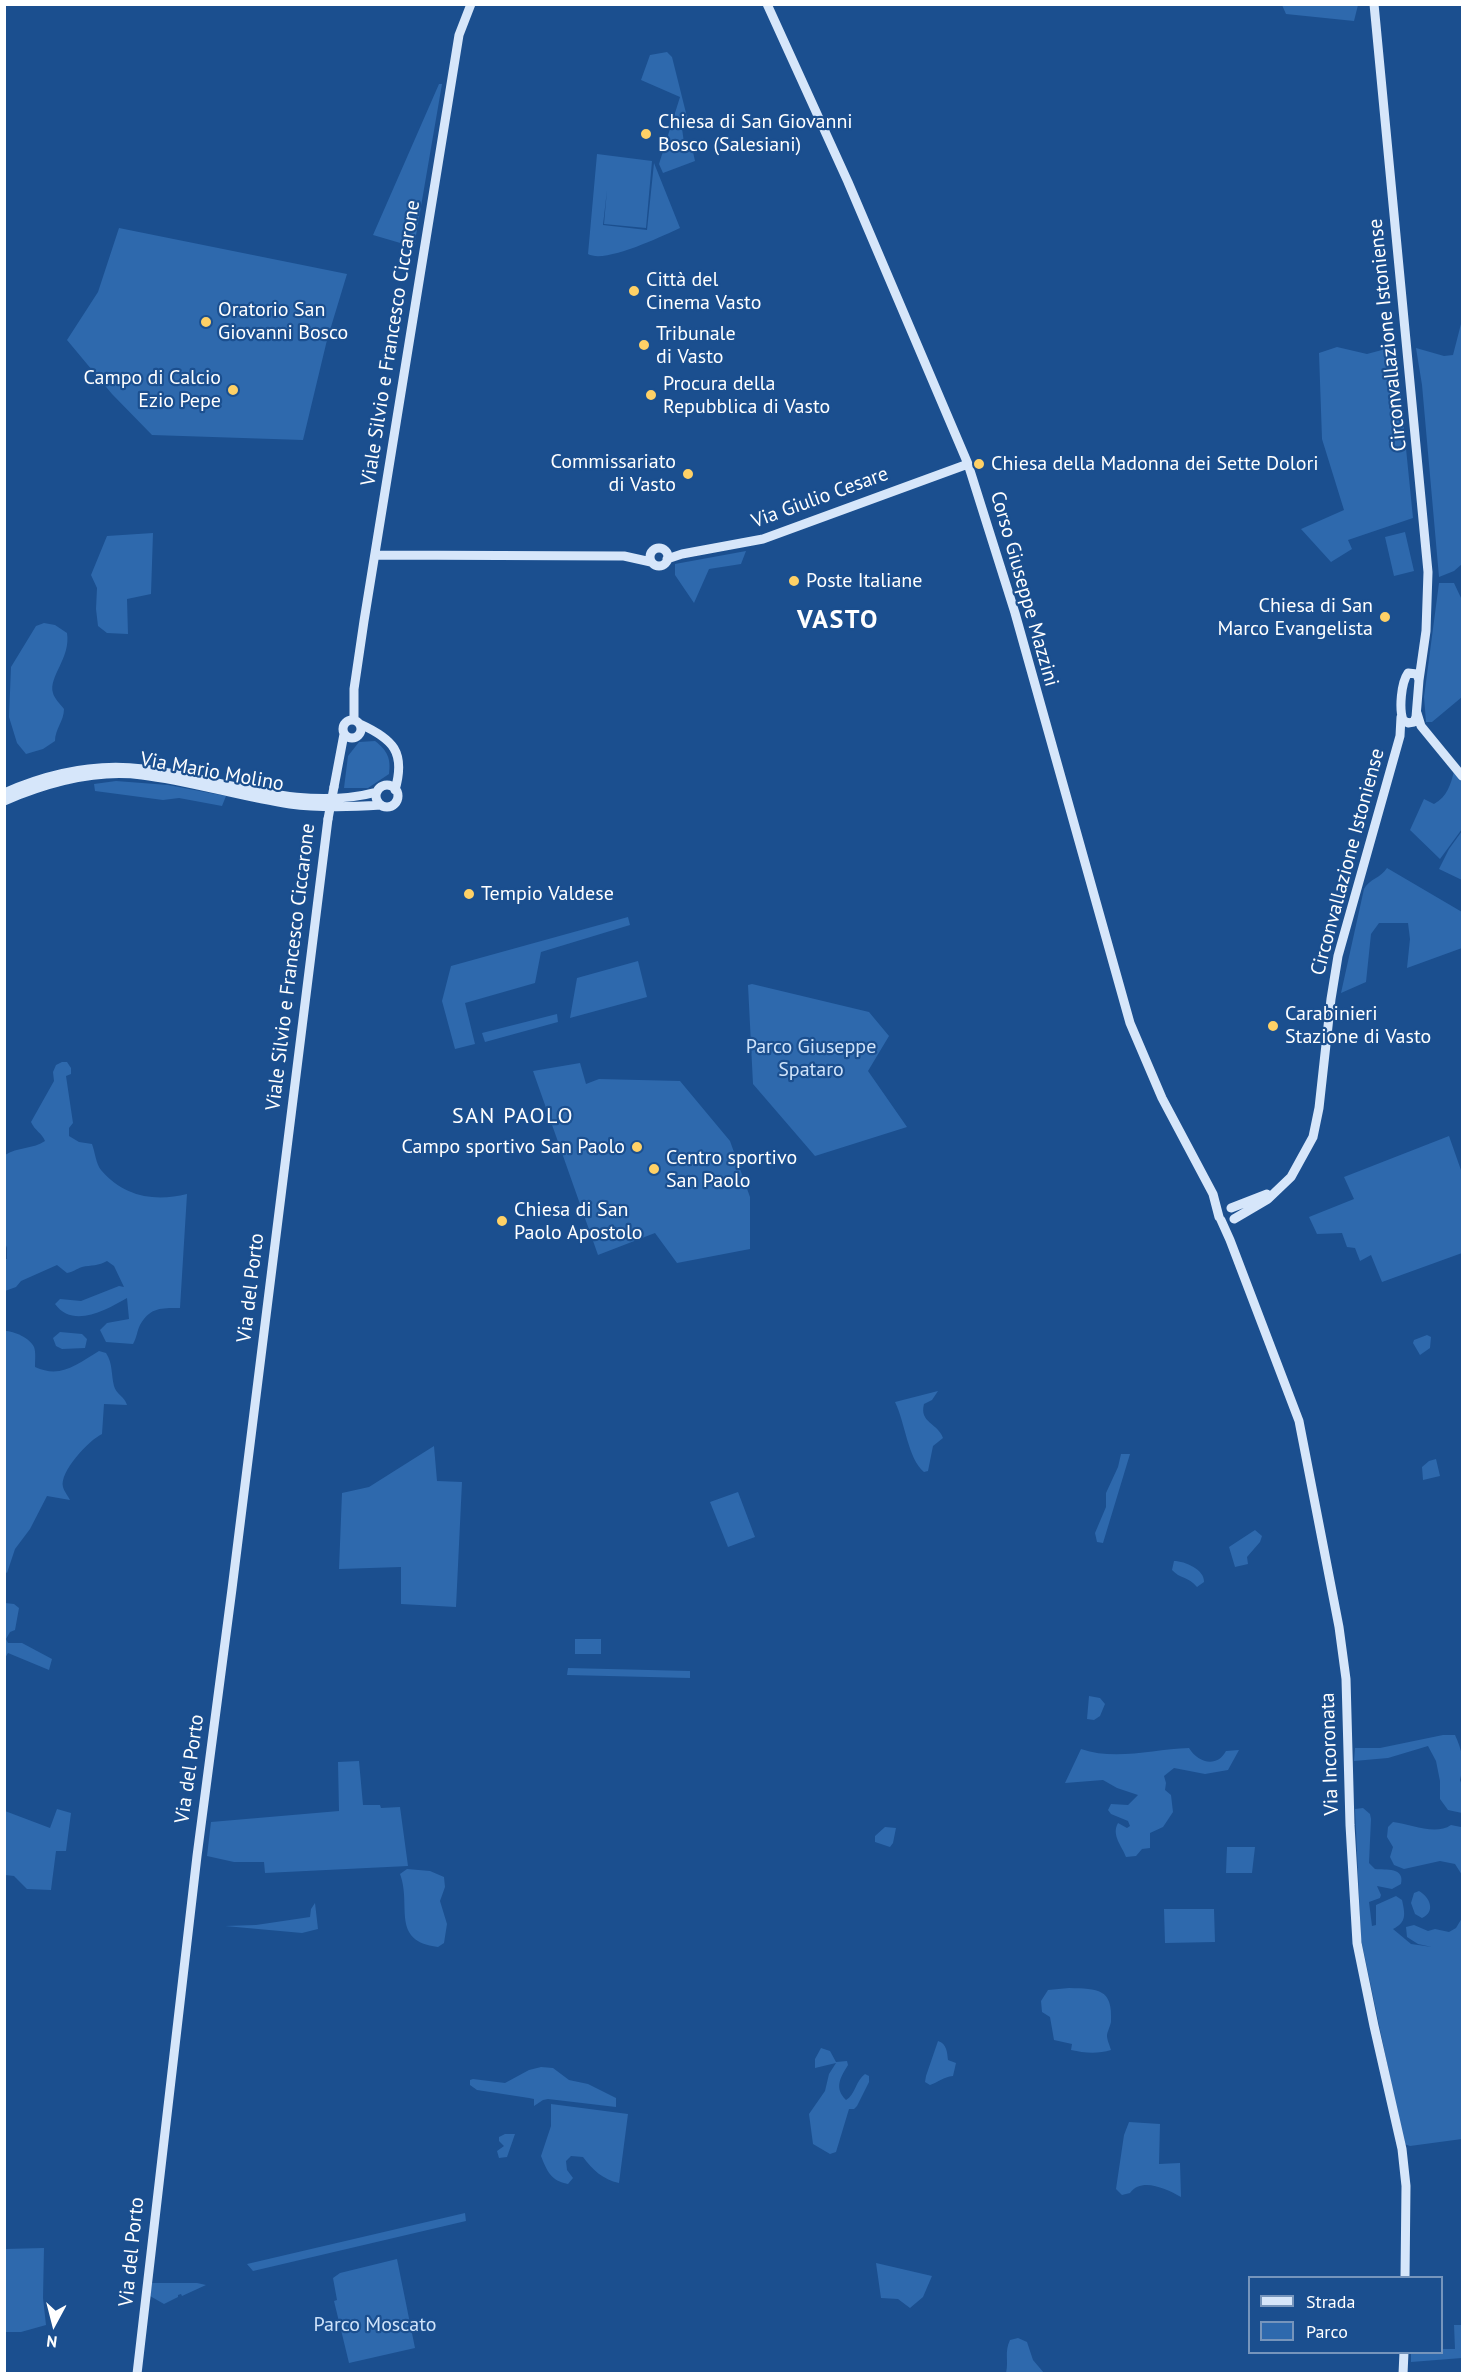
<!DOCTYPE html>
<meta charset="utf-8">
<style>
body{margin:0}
#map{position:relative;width:1467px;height:2378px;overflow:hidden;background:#1b4f8f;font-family:"PT Sans",sans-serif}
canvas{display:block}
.frame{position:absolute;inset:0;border:6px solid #fff;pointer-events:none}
.legend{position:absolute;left:1248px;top:2276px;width:195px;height:78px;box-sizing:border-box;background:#1b4f8f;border:2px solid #7695bc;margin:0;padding:8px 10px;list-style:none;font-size:18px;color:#fff}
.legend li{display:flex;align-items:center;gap:12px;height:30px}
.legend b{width:30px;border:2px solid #7695bc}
.north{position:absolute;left:24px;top:2294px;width:60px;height:60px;-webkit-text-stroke:4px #1b4f8f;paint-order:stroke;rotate:187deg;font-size:16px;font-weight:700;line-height:24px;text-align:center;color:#fff}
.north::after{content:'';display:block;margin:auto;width:21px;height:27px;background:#fff;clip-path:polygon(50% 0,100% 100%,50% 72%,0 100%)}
</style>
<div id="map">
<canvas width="1467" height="2378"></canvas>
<div class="frame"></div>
<ul class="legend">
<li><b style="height:8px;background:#d6e6fa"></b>Strada</li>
<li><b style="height:16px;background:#2e69ad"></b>Parco</li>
</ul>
<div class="north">N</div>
</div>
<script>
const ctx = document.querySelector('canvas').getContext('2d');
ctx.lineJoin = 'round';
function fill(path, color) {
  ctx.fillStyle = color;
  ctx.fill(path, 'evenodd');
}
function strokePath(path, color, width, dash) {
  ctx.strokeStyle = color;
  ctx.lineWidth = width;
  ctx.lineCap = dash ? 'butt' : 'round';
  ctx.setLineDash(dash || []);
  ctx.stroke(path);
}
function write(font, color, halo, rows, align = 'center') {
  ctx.font = font + ' "PT Sans",sans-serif';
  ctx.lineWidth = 4.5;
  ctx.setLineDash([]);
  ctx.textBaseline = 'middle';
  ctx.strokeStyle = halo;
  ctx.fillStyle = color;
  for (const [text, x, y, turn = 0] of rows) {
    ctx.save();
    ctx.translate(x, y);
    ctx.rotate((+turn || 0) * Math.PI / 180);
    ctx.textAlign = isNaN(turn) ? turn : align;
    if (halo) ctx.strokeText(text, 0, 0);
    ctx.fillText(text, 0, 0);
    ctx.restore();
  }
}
fill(new Path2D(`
 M 1282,5 L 1358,5 L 1354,21 L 1286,14 Z
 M 667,52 L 672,57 L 687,117 L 681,121 L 684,143 L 691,143 L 695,161 L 663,173 L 659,164 L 680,97 L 641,80 L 650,55 Z
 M 439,84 L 442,84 L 414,247 L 373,235 Z
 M 597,154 L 652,161 L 646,228 L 604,224 L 607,190 L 603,225 L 647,230 L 654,163 L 680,228 C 662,236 605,264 588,254 Z
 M 119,228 L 347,274 L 327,340 L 303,440 L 152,435 L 112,394 L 67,340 L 98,292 Z
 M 1462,320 L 1462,564 L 1454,571 L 1439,577 L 1422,385 L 1416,348 L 1444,356 L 1453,355 Z
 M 1395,339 L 1413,518 L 1348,540 L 1352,549 L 1331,562 L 1301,529 L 1344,510 L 1322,439 L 1319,353 L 1337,347 L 1367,354 L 1382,350 Z
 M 1405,532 L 1414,571 L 1394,576 L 1385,537 Z
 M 153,533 L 151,594 L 127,599 L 128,634 L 107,633 L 98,626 L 96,609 L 97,588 L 91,575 L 107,536 Z
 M 746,551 L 741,564 L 709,569 L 694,603 L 675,575 L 675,564 Z
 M 1439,583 L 1454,583 L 1462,600 L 1462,697 L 1432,722 L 1426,722 L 1424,697 Z
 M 44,623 L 55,625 L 67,633 C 71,658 48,677 53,693 C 54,698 61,705 64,709 C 64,721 55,729 55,741 L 43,749 L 26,754 L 17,743 L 9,717 L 11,667 L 36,626 Z
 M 375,741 C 388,751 391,759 389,774 L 368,788 L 344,788 L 348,756 L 359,742 Z
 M 1454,771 L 1462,780 L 1462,829 L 1440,859 L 1410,830 L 1424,799 L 1434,804 C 1447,797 1451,784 1454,771 Z
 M 116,781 L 168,785 L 226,796 L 222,806 L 179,798 L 163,800 L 95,791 L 94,784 Z
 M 1462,831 L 1462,880 L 1439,869 L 1449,849 Z
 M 1387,868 L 1462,912 L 1462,948 L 1407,968 L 1410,939 L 1408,923 L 1379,923 L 1371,934 L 1366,982 L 1341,993 L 1364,889 C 1369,879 1381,878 1387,868 Z
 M 628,917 L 630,925 L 541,952 L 535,983 L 465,1003 L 475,1044 L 455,1049 L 442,1001 L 451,966 Z
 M 638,961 L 647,997 L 570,1018 L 577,978 Z
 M 752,984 L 869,1012 L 889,1036 L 868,1071 L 907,1127 L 815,1156 L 753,1084 L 748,985 Z
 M 557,1014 L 558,1022 L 485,1042 L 482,1033 Z
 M 62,1062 L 67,1062 L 71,1068 L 71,1074 L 66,1076 L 73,1123 L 69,1128 L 69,1136 L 79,1142 L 92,1144 C 95,1152 96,1164 101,1170 C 124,1197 155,1202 187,1194 L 180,1308 C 162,1308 150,1307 140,1325 C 137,1331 137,1337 133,1344 L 106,1342 L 100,1330 L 107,1323 L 129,1319 L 127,1298 C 106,1310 73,1329 55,1304 L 60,1299 L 81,1301 L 119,1286 L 124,1287 L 114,1266 L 107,1261 C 99,1266 91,1265 82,1267 C 76,1269 73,1272 67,1273 L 57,1265 L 21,1281 L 16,1287 L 5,1291 L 5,1259 L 7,1259 L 7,1248 L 4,1240 L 6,1192 L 5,1155 C 17,1147 34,1149 45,1141 C 42,1133 35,1131 31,1122 L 54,1081 L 53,1072 L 56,1065 Z
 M 580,1063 L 586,1084 L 599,1079 L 680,1081 L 730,1141 L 750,1197 L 750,1249 L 677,1263 L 655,1233 L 598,1255 L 533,1071 Z
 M 1449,1136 L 1462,1173 L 1462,1253 L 1382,1282 L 1371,1255 L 1360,1261 L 1355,1248 L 1347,1247 L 1342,1233 L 1317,1234 L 1309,1217 L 1354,1199 L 1344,1177 Z
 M 5,1331 C 14,1331 30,1338 34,1347 C 36,1352 35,1361 35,1367 C 61,1379 77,1364 99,1351 L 106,1353 C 113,1364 111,1374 114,1386 C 116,1394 125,1397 127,1405 L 104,1404 L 102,1434 C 89,1440 59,1472 63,1487 C 64,1491 68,1496 70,1500 L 47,1496 L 30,1529 L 15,1549 L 7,1573 L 4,1571 Z
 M 60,1332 L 82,1334 L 87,1339 L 85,1348 L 62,1349 L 56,1346 L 53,1338 Z
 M 1427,1335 L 1431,1337 L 1430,1348 L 1420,1355 L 1413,1343 L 1414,1340 Z
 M 938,1391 L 932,1400 L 924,1404 C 919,1423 938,1423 943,1438 L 933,1446 L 928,1471 L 924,1472 C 908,1459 905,1422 895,1402 Z
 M 434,1446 L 437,1481 L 462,1482 L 456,1607 L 401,1604 L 401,1567 L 339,1569 L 342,1493 L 369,1487 Z
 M 1121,1454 L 1130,1454 L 1103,1543 L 1097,1542 L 1095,1533 L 1106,1507 L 1106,1493 L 1118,1467 Z
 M 1436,1459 L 1440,1476 L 1423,1480 L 1422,1467 L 1429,1461 Z
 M 738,1492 L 755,1537 L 728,1547 L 710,1502 Z
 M 1255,1530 L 1262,1536 L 1260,1542 L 1247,1557 L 1248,1564 L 1235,1567 L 1229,1547 Z
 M 1174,1561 C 1185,1561 1205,1570 1204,1582 L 1197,1587 C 1188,1576 1180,1579 1172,1570 Z
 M 5,1603 L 14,1604 L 19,1608 L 15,1630 L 10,1632 L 6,1639 L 8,1643 L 22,1643 L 52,1659 L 49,1670 L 8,1653 L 5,1658 Z
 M 575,1639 L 601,1639 L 601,1654 L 575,1654 Z
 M 568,1668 L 690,1671 L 690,1678 L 567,1675 Z
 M 1089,1696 L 1100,1698 L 1105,1704 L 1100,1716 L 1094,1720 L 1087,1719 Z
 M 1443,1735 L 1455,1735 C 1462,1750 1465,1763 1460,1780 L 1462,1785 L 1462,1813 L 1448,1810 L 1440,1799 L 1440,1781 L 1436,1761 L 1428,1746 L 1388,1758 L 1354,1761 L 1355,1748 L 1380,1748 Z
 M 1189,1748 C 1198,1763 1217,1768 1226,1751 L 1239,1750 L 1228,1770 L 1205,1774 L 1174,1768 L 1164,1776 L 1166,1783 L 1165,1790 L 1171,1795 L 1173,1812 L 1163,1827 L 1150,1833 L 1150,1848 L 1142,1849 L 1136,1856 L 1126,1857 C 1122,1846 1111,1835 1118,1823 L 1127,1828 L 1130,1826 L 1128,1821 L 1111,1814 L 1108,1810 L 1111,1804 L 1128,1805 L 1138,1795 L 1117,1788 L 1103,1780 L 1065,1783 L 1081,1749 C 1116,1761 1153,1749 1189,1748 Z
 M 359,1761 L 363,1805 L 380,1805 L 381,1808 L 400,1807 L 408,1866 L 265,1873 L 264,1862 L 234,1862 L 207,1856 L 211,1822 L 339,1811 L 338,1762 Z
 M 1363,1808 L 1370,1814 L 1371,1819 L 1369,1863 L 1375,1869 C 1386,1870 1405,1867 1401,1884 L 1392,1889 L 1377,1886 L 1381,1895 L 1380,1898 L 1369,1902 L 1372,1926 L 1376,1925 L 1376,1905 L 1396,1896 L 1402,1900 C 1405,1914 1407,1922 1393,1929 L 1411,1944 L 1432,1947 L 1418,1944 L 1407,1937 L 1406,1927 L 1414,1925 L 1428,1931 L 1435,1929 L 1449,1932 L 1456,1928 L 1462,1918 L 1462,2139 L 1410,2146 L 1404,2144 L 1361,1939 L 1355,1809 Z
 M 57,1809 L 71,1813 L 66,1851 L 56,1851 L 51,1890 L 27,1889 L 14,1876 L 5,1875 L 5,1811 L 50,1828 Z
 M 1393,1822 C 1411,1824 1435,1836 1451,1825 L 1461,1827 L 1462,1875 L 1455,1864 L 1440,1861 L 1404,1869 L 1394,1865 L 1390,1857 L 1393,1847 L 1387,1837 L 1388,1827 Z
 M 885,1827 L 896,1828 L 893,1843 L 890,1847 L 875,1842 L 875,1836 Z
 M 1227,1847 L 1255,1847 L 1252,1873 L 1226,1873 Z
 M 407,1869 L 430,1871 L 444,1877 L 445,1887 L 440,1901 L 447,1924 L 444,1943 L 438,1947 C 390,1941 412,1906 400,1874 Z
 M 1419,1891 C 1430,1897 1436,1912 1422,1918 L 1415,1914 L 1411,1903 L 1414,1893 Z
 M 315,1903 L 318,1929 L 302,1933 L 225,1926 L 256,1925 L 310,1917 L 311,1909 Z
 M 1164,1909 L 1214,1909 L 1215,1942 L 1165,1943 Z
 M 1069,1988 C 1098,1989 1113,1988 1111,2022 C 1110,2027 1107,2032 1107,2036 C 1107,2040 1110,2046 1111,2050 C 1098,2054 1084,2053 1071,2050 L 1072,2044 L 1054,2040 L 1050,2017 L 1042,2012 L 1041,2001 L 1048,1990 Z
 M 938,2041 C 947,2044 947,2052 948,2060 L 956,2063 L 953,2076 C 943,2077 939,2082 930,2085 L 925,2082 L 926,2076 Z
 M 821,2048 L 830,2051 L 836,2062 L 847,2061 L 848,2065 C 840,2078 834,2088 846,2100 C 855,2095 856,2080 865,2074 L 869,2076 L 869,2082 L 857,2106 L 854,2109 L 849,2109 L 836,2152 L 830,2154 L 813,2144 L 809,2114 L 825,2091 L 829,2074 L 836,2063 L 815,2068 L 815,2059 Z
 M 541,2067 L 553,2068 L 569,2080 L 588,2084 L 616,2098 L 616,2107 L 548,2099 L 543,2100 L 534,2106 L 534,2099 L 529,2098 L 477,2090 L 470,2085 L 470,2080 L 473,2079 L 505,2083 L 529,2070 Z
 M 551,2104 L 628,2114 L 619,2183 C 603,2180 592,2169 583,2157 L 571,2156 L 566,2161 L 567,2170 L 573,2178 L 568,2184 C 551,2181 547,2171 541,2156 L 551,2126 Z
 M 1129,2122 L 1160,2124 L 1159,2164 L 1180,2163 L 1181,2197 C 1166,2189 1142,2177 1130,2193 L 1122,2195 L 1116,2189 L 1124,2135 Z
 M 505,2134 L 515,2134 L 507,2157 L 499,2158 L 497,2151 L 504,2146 L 499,2141 L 499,2137 Z
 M 465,2213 L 466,2221 L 253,2271 L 247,2264 Z
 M 44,2248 L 43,2298 L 46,2325 L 21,2332 L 5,2332 L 5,2249 Z
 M 397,2259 L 415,2348 L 349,2363 L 334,2301 L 337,2300 L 333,2278 L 340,2273 Z
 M 876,2263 L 932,2276 L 923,2297 L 910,2308 L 898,2299 L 881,2298 Z
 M 152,2283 L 197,2283 L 206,2285 L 182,2296 L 181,2294 L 178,2295 L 178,2297 L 164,2304 L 150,2296 Z
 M 1454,2325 L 1462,2325 L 1462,2358 L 1411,2362 L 1411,2353 L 1442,2352 L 1442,2349 L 1455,2349 Z
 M 1018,2338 L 1027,2342 L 1033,2360 L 1044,2373 L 1006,2373 C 1009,2360 1004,2353 1010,2340 Z`), '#2e69ad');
strokePath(new Path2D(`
 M 767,4 L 848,182 L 968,464 L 1015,613 L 1130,1023 L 1162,1098 L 1213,1194 L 1219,1217
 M 1374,4 L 1428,572 L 1426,631 L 1419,680
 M650 557a9 9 0 1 1 18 0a9 9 0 1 1-18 0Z
 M 375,555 L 624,556 L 651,562
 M 667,559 L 682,554 L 763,539 L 968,464
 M 1408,673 L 1417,674 L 1419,680 L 1416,717 L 1414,722 L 1408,723 L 1403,720 C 1399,709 1401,683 1408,673 Z
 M 1417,713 L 1421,726 L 1462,776
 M343 729a9 9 0 1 1 18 0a9 9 0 1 1-18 0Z
 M 354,720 L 354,689 L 364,621 L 459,35 L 471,4
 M 360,724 C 393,739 406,752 395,790
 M376 796a11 11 0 1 1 22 0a11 11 0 1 1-22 0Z
 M 334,787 L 344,734
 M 4,793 C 47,774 96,763 143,769 C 220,778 299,813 377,792
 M 4,801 C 46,783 96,769 142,775 C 192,781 241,797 290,804 C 320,808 351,807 381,805
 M 1231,1208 L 1267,1194
 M 1234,1219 L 1268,1199 L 1291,1177 L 1313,1137 L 1319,1108 L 1331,999 L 1338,956 L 1400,736 L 1401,717
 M 1221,1220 L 1230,1240 L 1299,1421 L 1339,1627 L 1346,1679 L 1350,1825 L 1357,1943 L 1374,2026 L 1402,2149 L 1406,2186 L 1405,2278
 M 137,2374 L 197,1856 L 232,1589 L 328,819
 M 1403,2374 L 1404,2352`), '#d6e6fa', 9);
strokePath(new Path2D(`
 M 328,819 L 334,787`), '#d6e6fa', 9);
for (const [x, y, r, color] of [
 [646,134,6,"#ffd166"],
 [634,291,6,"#ffd166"],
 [206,322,6,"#ffd166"],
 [644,345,6,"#ffd166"],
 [233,390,6,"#ffd166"],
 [651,395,6,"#ffd166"],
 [979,464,6,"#ffd166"],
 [688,474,6,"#ffd166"],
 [794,581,6,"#ffd166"],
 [1385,617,6,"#ffd166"],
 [469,894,6,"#ffd166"],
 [1273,1026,6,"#ffd166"],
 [637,1147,6,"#ffd166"],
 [654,1169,6,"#ffd166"],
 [502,1221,6,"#ffd166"]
]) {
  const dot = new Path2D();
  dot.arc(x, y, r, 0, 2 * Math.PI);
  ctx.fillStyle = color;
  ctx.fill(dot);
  strokePath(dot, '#1b4f8f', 2);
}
write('20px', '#fff', '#1b4f8f', [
 ["Chiesa di San Giovanni",658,122],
 ["Bosco (Salesiani)",658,145],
 ["Città del",646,280],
 ["Cinema Vasto",646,303],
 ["Oratorio San",218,310],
 ["Giovanni Bosco",218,333],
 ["Tribunale",656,334],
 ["di Vasto",656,357],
 ["Campo di Calcio",221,378,"right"],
 ["Ezio Pepe",221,401,"right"],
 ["Procura della",663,384],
 ["Repubblica di Vasto",663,407],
 ["Commissariato",676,462,"right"],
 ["di Vasto",676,485,"right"],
 ["Chiesa della Madonna dei Sette Dolori",991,464],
 ["Poste Italiane",806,581],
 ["Chiesa di San",1373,606,"right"],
 ["Marco Evangelista",1373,629,"right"],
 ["Tempio Valdese",481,894],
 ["Carabinieri",1285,1014],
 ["Stazione di Vasto",1285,1037],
 ["Campo sportivo San Paolo",625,1147,"right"],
 ["Centro sportivo",666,1158],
 ["San Paolo",666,1181],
 ["Chiesa di San",514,1210],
 ["Paolo Apostolo",514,1233]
], 'left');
write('20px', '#fff', '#1b4f8f', [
 ["Circonvallazione Istoniense",1388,335,-96],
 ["Viale Silvio e Francesco Ciccarone",391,343,-81],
 ["Via Giulio Cesare",820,498,-20],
 ["Corso Giuseppe Mazzini",1024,589,74],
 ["Via Mario Molino",212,772,10],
 ["Circonvallazione Istoniense",1348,862,-75],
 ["Viale Silvio e Francesco Ciccarone",291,967,-83],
 ["Via del Porto",251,1288,-83],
 ["Via Incoronata",1330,1754,-92],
 ["Via del Porto",190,1769,-82],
 ["Via del Porto",132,2252,-84]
]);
write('20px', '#cfe3fa', '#1b4f8f', [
 ["Parco Giuseppe",811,1047],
 ["Spataro",811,1070],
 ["Parco Moscato",375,2325]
]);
ctx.letterSpacing = '1.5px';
write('22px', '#fff', '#1b4f8f', [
 ["SAN PAOLO",513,1117]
]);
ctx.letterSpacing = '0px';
ctx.letterSpacing = '1.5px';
write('bold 26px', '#fff', '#1b4f8f', [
 ["VASTO",838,621]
]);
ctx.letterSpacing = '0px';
</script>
